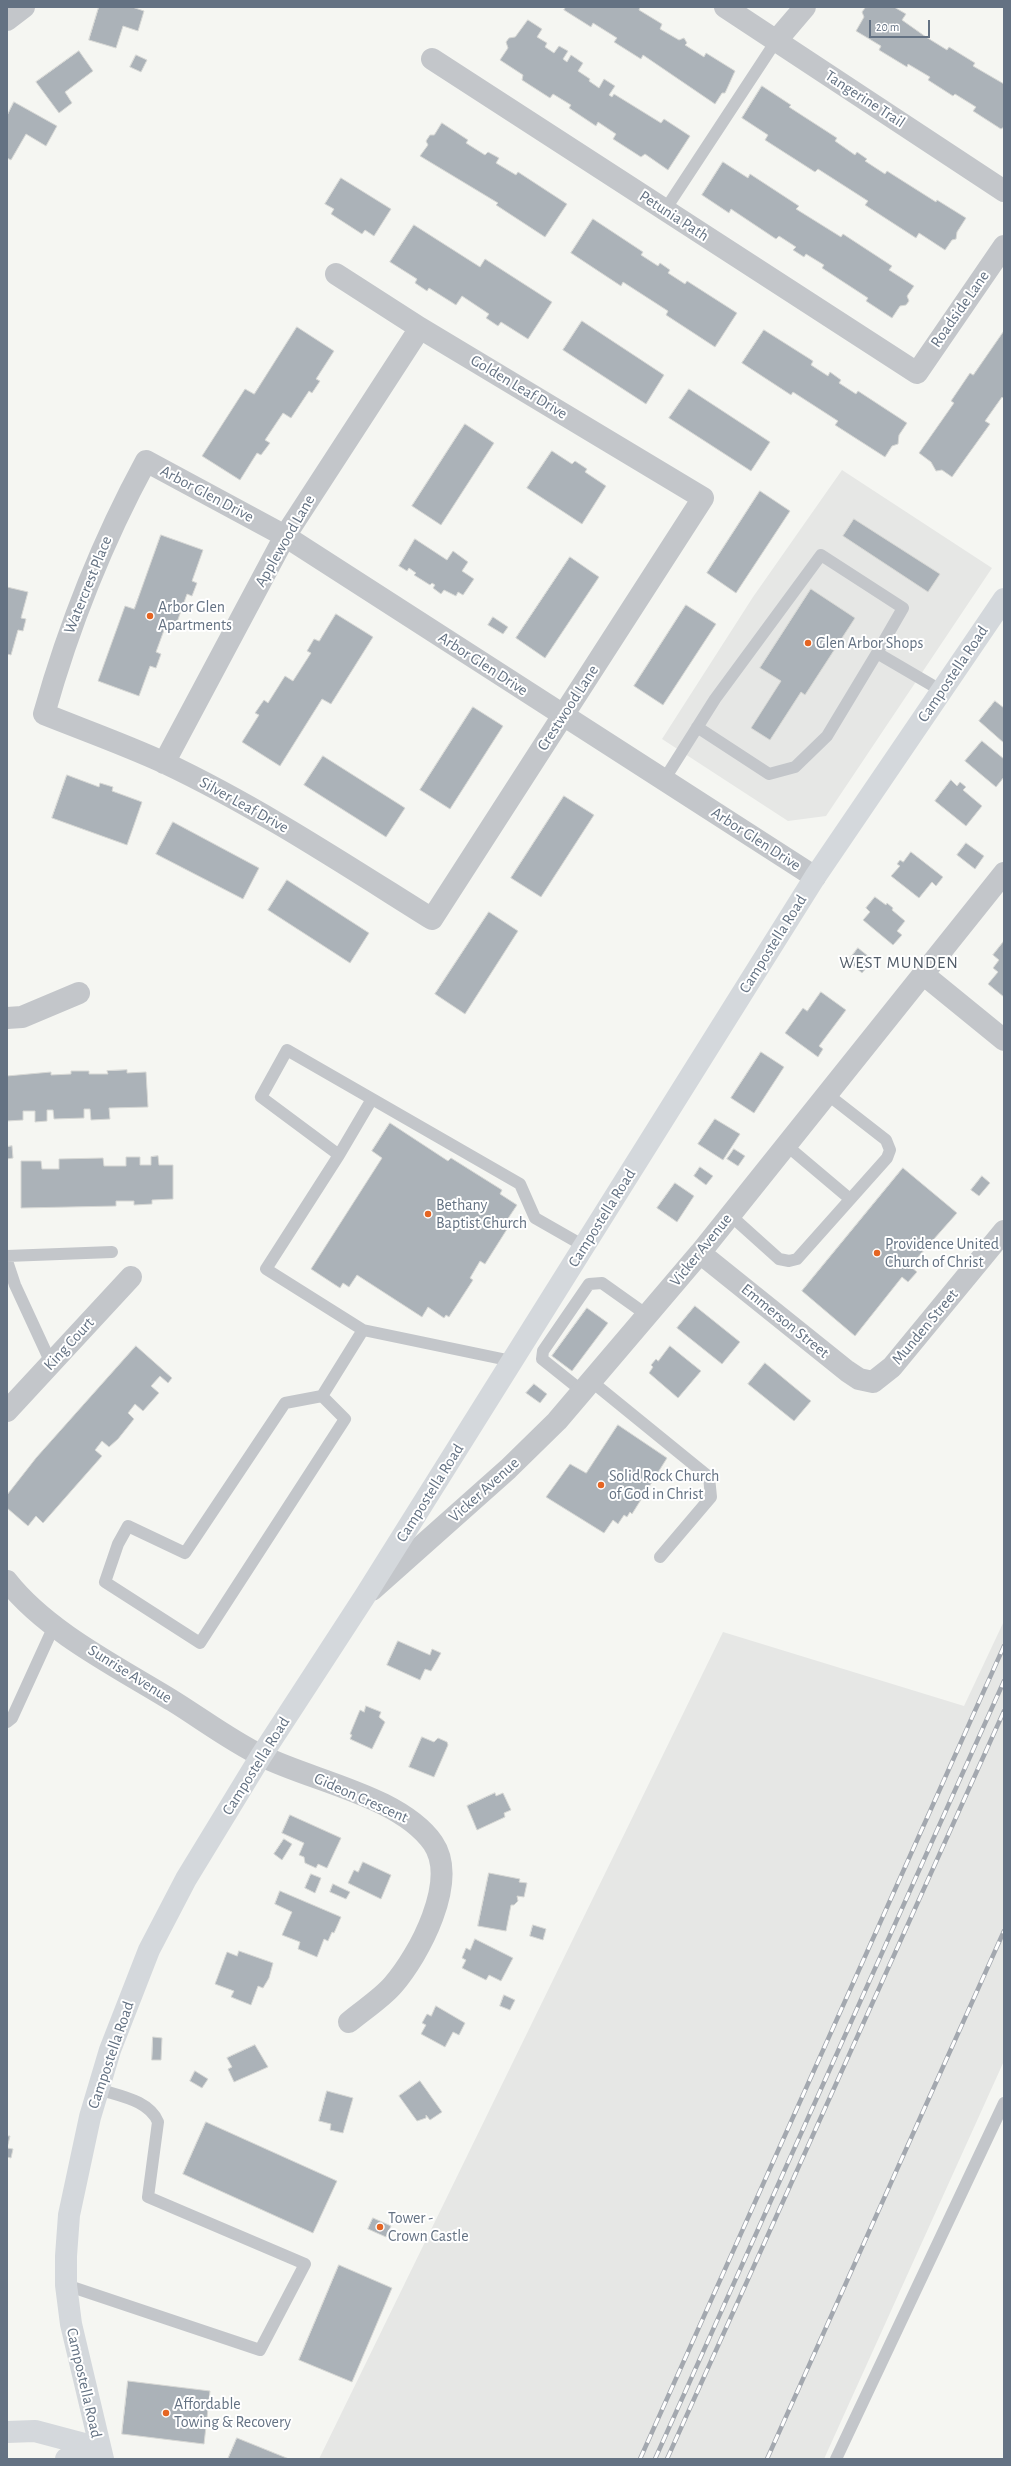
<!DOCTYPE html>
<style>
body{margin:0}
#map{position:relative;width:1011px;height:2466px;overflow:hidden;background:#f5f6f2;font-family:"Alegreya Sans",sans-serif}
canvas{display:block}
.frame{position:absolute;inset:0;border:8px solid #647283;pointer-events:none}
.scale{position:absolute;left:869px;top:20px;width:61px;height:18px;box-sizing:border-box;border:2px solid #647283;border-top:0;padding-left:5px;font-size:12px;line-height:14px;white-space:nowrap;color:#647283;-webkit-text-stroke:3px #fff;paint-order:stroke}
</style>
<div id="map">
<canvas width="1011" height="2466"></canvas>
<div class="frame"></div>
<div class="scale">20 m</div>
</div>
<script>
const ctx = document.querySelector('canvas').getContext('2d');
ctx.lineJoin = 'round';
function fill(path, color) {
  ctx.fillStyle = color;
  ctx.fill(path, 'evenodd');
}
function strokePath(path, color, width, dash) {
  ctx.strokeStyle = color;
  ctx.lineWidth = width;
  ctx.lineCap = dash ? 'butt' : 'round';
  ctx.setLineDash(dash || []);
  ctx.stroke(path);
}
function write(font, color, halo, rows, align = 'center') {
  ctx.font = font + ' "Alegreya Sans",sans-serif';
  ctx.lineWidth = 4;
  ctx.setLineDash([]);
  ctx.textBaseline = 'middle';
  ctx.strokeStyle = halo;
  ctx.fillStyle = color;
  for (const [text, x, y, turn = 0] of rows) {
    ctx.save();
    ctx.translate(x, y);
    ctx.rotate((+turn || 0) * Math.PI / 180);
    ctx.textAlign = isNaN(turn) ? turn : align;
    if (halo) ctx.strokeText(text, 0, 0);
    ctx.fillText(text, 0, 0);
    ctx.restore();
  }
}
fill(new Path2D(`
 M 842,470 L 992,568 L 826,816 L 788,821 L 662,739 L 753,597 Z
 M 1004,1621 L 1004,2061 L 824,2459 L 319,2459 L 723,1632 L 964,1706 Z`), '#e6e7e5');
const building = new Path2D(`
 M 99,7 L 132,7 L 144,11 L 138,31 L 123,26 L 116,48 L 89,40 Z
 M 566,7 L 640,7 L 639,10 L 662,24 L 660,29 L 679,40 L 684,38 L 687,43 L 685,45 L 704,57 L 706,53 L 735,71 L 725,93 L 722,93 L 715,104 L 643,55 L 641,59 L 614,42 L 617,38 L 593,23 L 591,27 L 564,10 Z
 M 894,7 L 906,14 L 902,20 L 926,37 L 947,50 L 949,47 L 975,63 L 973,66 L 1004,84 L 1004,127 L 1001,129 L 973,111 L 976,107 L 955,94 L 953,96 L 928,80 L 930,77 L 908,64 L 907,67 L 879,50 L 881,46 L 856,31 L 864,17 L 862,12 L 865,8 Z
 M 528,20 L 542,29 L 537,37 L 547,43 L 545,47 L 554,53 L 559,46 L 568,51 L 563,59 L 567,62 L 571,55 L 583,63 L 578,71 L 590,79 L 589,81 L 599,88 L 604,79 L 615,86 L 609,95 L 612,97 L 614,94 L 661,123 L 664,119 L 690,136 L 668,170 L 645,154 L 641,157 L 613,139 L 616,134 L 598,122 L 596,126 L 569,108 L 571,105 L 553,94 L 550,98 L 522,80 L 523,75 L 500,60 L 508,48 L 506,42 L 509,38 L 515,37 Z
 M 79,51 L 93,71 L 65,92 L 72,103 L 59,113 L 36,82 Z
 M 136,55 L 147,60 L 141,72 L 130,67 Z
 M 762,86 L 791,105 L 789,107 L 837,138 L 835,141 L 855,155 L 857,152 L 867,159 L 865,161 L 885,174 L 887,171 L 936,202 L 937,200 L 966,218 L 957,232 L 956,239 L 952,240 L 945,250 L 919,233 L 916,238 L 865,205 L 868,201 L 818,169 L 815,172 L 765,140 L 768,135 L 742,118 Z
 M 14,102 L 57,126 L 46,146 L 26,134 L 11,160 L 7,158 L 7,116 Z
 M 442,123 L 468,140 L 466,143 L 485,155 L 488,152 L 499,158 L 496,163 L 516,175 L 518,172 L 567,204 L 545,237 L 496,205 L 498,203 L 420,156 L 428,145 L 426,141 L 430,135 L 434,135 Z
 M 723,162 L 748,178 L 750,174 L 799,206 L 796,209 L 841,237 L 843,234 L 892,266 L 889,270 L 914,286 L 907,296 L 909,301 L 906,305 L 900,306 L 892,318 L 866,301 L 868,298 L 822,268 L 824,265 L 806,254 L 804,257 L 793,250 L 796,247 L 779,236 L 776,239 L 731,209 L 729,213 L 702,195 Z
 M 341,178 L 391,209 L 374,236 L 365,230 L 362,234 L 331,214 L 334,209 L 325,204 Z
 M 593,219 L 643,252 L 641,255 L 658,266 L 660,263 L 670,270 L 668,273 L 685,284 L 687,281 L 737,313 L 715,347 L 666,315 L 668,311 L 623,282 L 621,286 L 571,253 Z
 M 414,225 L 480,267 L 485,259 L 552,302 L 528,339 L 501,322 L 498,326 L 486,318 L 489,314 L 462,296 L 456,305 L 429,288 L 427,291 L 415,283 L 417,279 L 390,262 Z
 M 582,321 L 664,375 L 646,404 L 563,350 Z
 M 297,327 L 334,351 L 316,379 L 320,381 L 312,393 L 309,391 L 291,418 L 283,413 L 265,440 L 270,443 L 261,455 L 257,453 L 240,480 L 202,456 L 245,389 L 254,394 Z
 M 764,330 L 813,361 L 811,365 L 828,376 L 830,372 L 841,380 L 839,383 L 856,394 L 858,391 L 907,423 L 899,435 L 898,444 L 892,446 L 885,457 L 835,425 L 838,421 L 793,392 L 791,395 L 742,363 Z
 M 1004,331 L 1004,399 L 1002,397 L 985,421 L 990,424 L 952,477 L 942,470 L 936,471 L 931,462 L 919,453 L 954,403 L 951,401 L 970,373 L 973,375 Z
 M 689,389 L 770,442 L 751,471 L 669,418 Z
 M 465,424 L 494,443 L 441,525 L 412,506 Z
 M 552,451 L 572,464 L 575,461 L 587,469 L 585,472 L 606,486 L 582,524 L 527,488 Z
 M 760,491 L 790,511 L 736,593 L 707,573 Z
 M 854,519 L 940,574 L 928,592 L 843,536 Z
 M 161,535 L 203,550 L 192,581 L 197,583 L 192,596 L 187,594 L 176,625 L 167,622 L 156,652 L 161,654 L 156,668 L 150,666 L 139,696 L 98,681 L 125,606 L 134,609 Z
 M 415,539 L 447,560 L 453,551 L 468,562 L 462,571 L 474,579 L 463,595 L 458,592 L 456,596 L 444,590 L 441,594 L 433,588 L 435,585 L 432,583 L 430,585 L 414,575 L 416,573 L 409,568 L 407,571 L 399,566 Z
 M 570,557 L 599,577 L 545,658 L 516,638 Z
 M 7,587 L 28,592 L 21,618 L 26,619 L 23,631 L 18,630 L 11,655 L 7,654 Z
 M 811,589 L 855,618 L 805,695 L 801,692 L 770,740 L 751,728 L 781,681 L 760,668 Z
 M 686,605 L 716,624 L 663,705 L 634,686 Z
 M 336,614 L 373,637 L 331,704 L 322,699 L 280,766 L 242,742 L 259,715 L 255,713 L 264,700 L 268,703 L 285,676 L 293,681 L 311,653 L 307,651 L 314,639 L 319,641 Z
 M 493,617 L 508,627 L 503,634 L 488,625 Z
 M 995,701 L 1004,708 L 1004,743 L 979,721 Z
 M 473,707 L 503,726 L 450,809 L 420,790 Z
 M 982,741 L 1004,759 L 1004,777 L 996,787 L 965,761 Z
 M 323,756 L 405,808 L 386,837 L 304,785 Z
 M 67,775 L 99,787 L 100,783 L 113,787 L 112,791 L 142,802 L 127,845 L 52,818 Z
 M 951,780 L 957,786 L 960,782 L 966,787 L 963,790 L 982,806 L 966,826 L 935,801 Z
 M 564,796 L 594,815 L 541,897 L 511,878 Z
 M 173,822 L 259,868 L 243,899 L 156,854 Z
 M 966,843 L 984,856 L 975,869 L 957,855 Z
 M 911,852 L 943,877 L 936,886 L 932,882 L 919,898 L 891,876 L 900,866 L 897,864 L 900,860 L 903,862 Z
 M 287,880 L 369,933 L 350,963 L 268,910 Z
 M 875,897 L 886,905 L 887,903 L 893,908 L 892,910 L 905,921 L 897,931 L 902,935 L 893,945 L 863,920 L 870,912 L 866,908 Z
 M 489,912 L 518,931 L 465,1014 L 435,994 Z
 M 1004,941 L 1004,997 L 988,984 L 998,972 L 993,968 L 999,960 L 993,955 Z
 M 858,948 L 873,960 L 862,973 L 848,961 Z
 M 821,992 L 846,1010 L 819,1046 L 823,1049 L 818,1057 L 785,1033 L 803,1008 L 807,1011 Z
 M 761,1052 L 784,1067 L 754,1113 L 731,1098 Z
 M 127,1070 L 127,1073 L 146,1072 L 148,1107 L 109,1108 L 110,1119 L 91,1120 L 90,1109 L 84,1109 L 84,1118 L 54,1119 L 53,1110 L 47,1110 L 47,1121 L 35,1122 L 35,1111 L 23,1111 L 23,1120 L 7,1121 L 7,1076 L 51,1072 L 51,1075 L 71,1074 L 71,1071 L 89,1071 L 89,1074 L 108,1074 L 107,1071 Z
 M 715,1119 L 740,1134 L 723,1160 L 698,1144 Z
 M 390,1123 L 448,1161 L 451,1158 L 502,1190 L 500,1194 L 517,1205 L 505,1223 L 509,1226 L 485,1264 L 480,1261 L 470,1278 L 473,1280 L 449,1317 L 446,1315 L 444,1318 L 428,1307 L 422,1317 L 357,1275 L 349,1287 L 343,1283 L 340,1288 L 311,1269 L 382,1158 L 372,1151 Z
 M 12,1146 L 13,1158 L 7,1159 L 7,1147 Z
 M 734,1149 L 745,1156 L 738,1166 L 727,1159 Z
 M 158,1156 L 159,1165 L 173,1165 L 173,1199 L 152,1200 L 152,1204 L 134,1205 L 134,1201 L 116,1201 L 116,1206 L 21,1208 L 21,1161 L 41,1161 L 42,1169 L 59,1169 L 59,1159 L 103,1158 L 104,1166 L 126,1166 L 126,1157 L 140,1157 L 140,1165 L 151,1165 L 151,1157 Z
 M 700,1167 L 713,1176 L 706,1185 L 694,1176 Z
 M 903,1168 L 957,1213 L 910,1266 L 917,1272 L 908,1282 L 902,1277 L 855,1336 L 802,1291 Z
 M 982,1176 L 990,1183 L 979,1196 L 971,1190 Z
 M 675,1183 L 694,1196 L 677,1222 L 657,1208 Z
 M 695,1306 L 740,1342 L 722,1364 L 677,1328 Z
 M 587,1308 L 608,1323 L 572,1371 L 552,1356 Z
 M 136,1346 L 172,1378 L 168,1383 L 160,1376 L 151,1386 L 159,1393 L 143,1411 L 135,1404 L 128,1413 L 134,1419 L 118,1439 L 109,1447 L 102,1441 L 95,1450 L 102,1456 L 43,1523 L 36,1516 L 28,1526 L 7,1508 L 7,1495 L 36,1458 Z
 M 670,1346 L 701,1371 L 678,1398 L 649,1373 L 653,1367 L 651,1365 L 656,1359 L 658,1361 Z
 M 765,1363 L 811,1401 L 794,1421 L 748,1384 Z
 M 534,1384 L 547,1394 L 540,1403 L 526,1393 Z
 M 618,1425 L 667,1458 L 632,1514 L 630,1512 L 627,1517 L 624,1515 L 618,1524 L 613,1520 L 604,1533 L 546,1497 L 570,1464 L 586,1473 Z
 M 398,1641 L 430,1655 L 432,1649 L 441,1653 L 431,1671 L 425,1669 L 420,1680 L 387,1665 Z
 M 366,1706 L 381,1712 L 379,1717 L 385,1722 L 372,1749 L 350,1739 L 352,1735 L 350,1734 L 360,1710 L 364,1712 Z
 M 422,1737 L 434,1742 L 438,1738 L 447,1742 L 448,1745 L 434,1777 L 409,1767 Z
 M 495,1793 L 496,1796 L 503,1793 L 511,1810 L 504,1813 L 505,1817 L 477,1830 L 467,1806 Z
 M 290,1815 L 341,1838 L 327,1868 L 318,1864 L 316,1868 L 305,1863 L 304,1857 L 299,1855 L 304,1843 L 282,1833 Z
 M 284,1839 L 292,1844 L 282,1860 L 274,1854 Z
 M 363,1862 L 391,1875 L 381,1899 L 348,1883 L 354,1870 L 358,1872 Z
 M 489,1873 L 520,1879 L 519,1882 L 527,1883 L 524,1897 L 517,1896 L 518,1901 L 514,1905 L 511,1905 L 506,1931 L 478,1926 Z
 M 311,1874 L 321,1878 L 315,1893 L 305,1888 Z
 M 333,1884 L 350,1892 L 346,1899 L 330,1892 Z
 M 280,1891 L 341,1917 L 334,1933 L 332,1932 L 328,1941 L 324,1939 L 317,1957 L 298,1949 L 300,1942 L 282,1935 L 292,1912 L 275,1904 Z
 M 533,1925 L 546,1929 L 543,1940 L 530,1936 Z
 M 475,1939 L 513,1958 L 501,1981 L 489,1975 L 486,1980 L 462,1968 L 466,1960 L 462,1958 L 466,1948 L 470,1950 Z
 M 239,1951 L 273,1963 L 269,1978 L 263,1988 L 258,1986 L 251,2005 L 231,1997 L 234,1991 L 215,1984 L 227,1952 L 237,1956 Z
 M 504,1995 L 515,2000 L 510,2010 L 500,2006 Z
 M 436,2006 L 465,2023 L 459,2035 L 453,2032 L 445,2047 L 421,2034 L 426,2025 L 422,2023 L 427,2014 L 431,2016 Z
 M 153,2037 L 162,2038 L 161,2060 L 152,2060 Z
 M 255,2045 L 268,2067 L 234,2082 L 228,2069 L 232,2067 L 227,2058 Z
 M 195,2071 L 208,2079 L 202,2088 L 190,2081 Z
 M 420,2081 L 442,2112 L 430,2120 L 426,2115 L 426,2118 L 417,2121 L 399,2096 Z
 M 327,2091 L 353,2098 L 343,2133 L 330,2130 L 331,2124 L 319,2121 Z
 M 206,2122 L 337,2181 L 313,2233 L 183,2174 Z
 M 7,2136 L 10,2136 L 7,2148 L 13,2149 L 11,2158 L 7,2157 Z
 M 373,2218 L 391,2226 L 386,2237 L 368,2229 Z
 M 339,2265 L 392,2288 L 352,2382 L 299,2360 Z
 M 128,2381 L 210,2391 L 204,2444 L 122,2434 Z
 M 237,2438 L 289,2459 L 228,2459 Z`);
fill(building, '#abb2b8');
strokePath(building, '#d6d7d4', 1);
strokePath(new Path2D(`
 M 665,210 L 776,41
 M 697,727 L 769,774 L 795,767 L 827,736 L 877,653
 M 664,780 L 715,699 L 821,555 L 903,608 L 877,653 L 942,691
 M 786,1145 L 850,1199
 M 339,1155 L 372,1099
 M 730,1215 L 779,1259 L 789,1261 L 797,1259 L 887,1158 L 890,1150 L 886,1140 L 827,1094
 M 7,1256 L 112,1252
 M 7,1261 L 15,1285 L 51,1363
 M 512,1361 L 363,1330 L 266,1269 L 339,1155 L 261,1097 L 287,1050 L 520,1184 L 535,1218 L 584,1246
 M 591,1381 L 709,1477 L 711,1497 L 660,1557
 M 582,1391 L 542,1359 L 543,1351 L 589,1284 L 602,1283 L 647,1315
 M 322,1396 L 285,1403 L 185,1553 L 128,1526 L 118,1544 L 105,1582 L 200,1643 L 345,1419 L 322,1396 L 363,1330
 M 7,1722 L 12,1718 L 54,1626
 M 66,2285 L 260,2350 L 305,2264 L 148,2197 L 158,2122 C 149,2100 119,2096 98,2089
 M 836,2459 L 1004,2103`), '#c3c6ca', 12);
strokePath(new Path2D(`
 M 725,7 L 1004,191
 M 7,20 L 24,7
 M 776,41 L 805,7
 M 432,59 L 917,373 L 1004,246
 M 336,274 L 420,328 L 703,498 L 432,919 C 344,864 258,807 165,763 C 126,745 84,730 44,714 C 69,625 102,542 146,461 L 285,536 L 815,877
 M 164,763 L 285,536 L 420,328
 M 923,974 L 1004,1040
 M 7,1018 L 22,1017 L 79,993
 M 700,1253 L 847,1371 L 859,1379 L 873,1382 L 892,1367 L 1004,1231
 M 7,1411 L 131,1277
 M 7,1581 C 47,1632 118,1667 173,1701 C 202,1719 231,1741 262,1756 C 312,1781 400,1796 433,1843 C 459,1881 419,1955 393,1985 C 381,1999 363,2010 349,2022
 M 372,1590 L 508,1469 L 557,1421 L 700,1253 L 1004,873`), '#c3c6ca', 22);
strokePath(new Path2D(`
 M 7,2432 L 35,2431 L 99,2448
 M 66,2459 L 99,2448
 M 103,2459 L 71,2324 L 66,2285 L 66,2256 L 69,2215 L 90,2117 L 110,2050 L 149,1950 L 186,1879 L 261,1756 L 365,1596 L 815,877 L 1004,599`), '#d4d8dc', 22);
const rail = new Path2D(`
 M 640,2459 L 1004,1646
 M 655,2459 L 1004,1681
 M 667,2459 L 1004,1711
 M 767,2459 L 1004,1931`);
strokePath(rail, '#a3a8af', 4.5);
strokePath(rail, '#fff', 3, [9]);
for (const [x, y, r, color] of [
 [150,616,4,"#e56522"],
 [808,643,4,"#e56522"],
 [428,1214,4,"#e56522"],
 [877,1253,4,"#e56522"],
 [601,1485,4,"#e56522"],
 [380,2227,4,"#e56522"],
 [166,2413,4,"#e56522"]
]) {
  const dot = new Path2D();
  dot.arc(x, y, r, 0, 2 * Math.PI);
  ctx.fillStyle = color;
  ctx.fill(dot);
  strokePath(dot, '#fff', 1.5);
}
write('16px', '#647283', '#fff', [
 ["Tangerine Trail",865,99,33],
 ["Petunia Path",674,216,33],
 ["Roadside Lane",960,309,-55],
 ["Golden Leaf Drive",519,387,31],
 ["Arbor Glen Drive",207,494,28],
 ["Applewood Lane",285,541,-60],
 ["Watercrest Place",88,585,-68],
 ["Arbor Glen Drive",483,664,33],
 ["Campostella Road",953,674,-56],
 ["Crestwood Lane",568,708,-57],
 ["Silver Leaf Drive",244,805,29],
 ["Arbor Glen Drive",756,839,33],
 ["Campostella Road",773,944,-58],
 ["Campostella Road",602,1218,-58],
 ["Vicker Avenue",701,1250,-51],
 ["Emmerson Street",785,1321,39],
 ["Munden Street",925,1327,-50],
 ["King Court",69,1344,-47],
 ["Vicker Avenue",484,1490,-42],
 ["Campostella Road",430,1493,-58],
 ["Sunrise Avenue",130,1674,32],
 ["Campostella Road",256,1766,-58],
 ["Gideon Crescent",361,1798,24],
 ["Campostella Road",111,2055,-71],
 ["Campostella Road",84,2383,77]
]);
write('16px', '#647283', '#fff', [
 ["Arbor Glen",158,607],
 ["Apartments",158,625],
 ["Glen Arbor Shops",816,643],
 ["Bethany",436,1205],
 ["Baptist Church",436,1223],
 ["Providence United",885,1244],
 ["Church of Christ",885,1262],
 ["Solid Rock Church",609,1476],
 ["of God in Christ",609,1494],
 ["Tower -",388,2218],
 ["Crown Castle",388,2236],
 ["Affordable",174,2404],
 ["Towing & Recovery",174,2422]
], 'left');
ctx.letterSpacing = '1px';
write('17px', '#525c68', '#fff', [
 ["WEST MUNDEN",899,963]
]);
ctx.letterSpacing = '0px';
</script>
